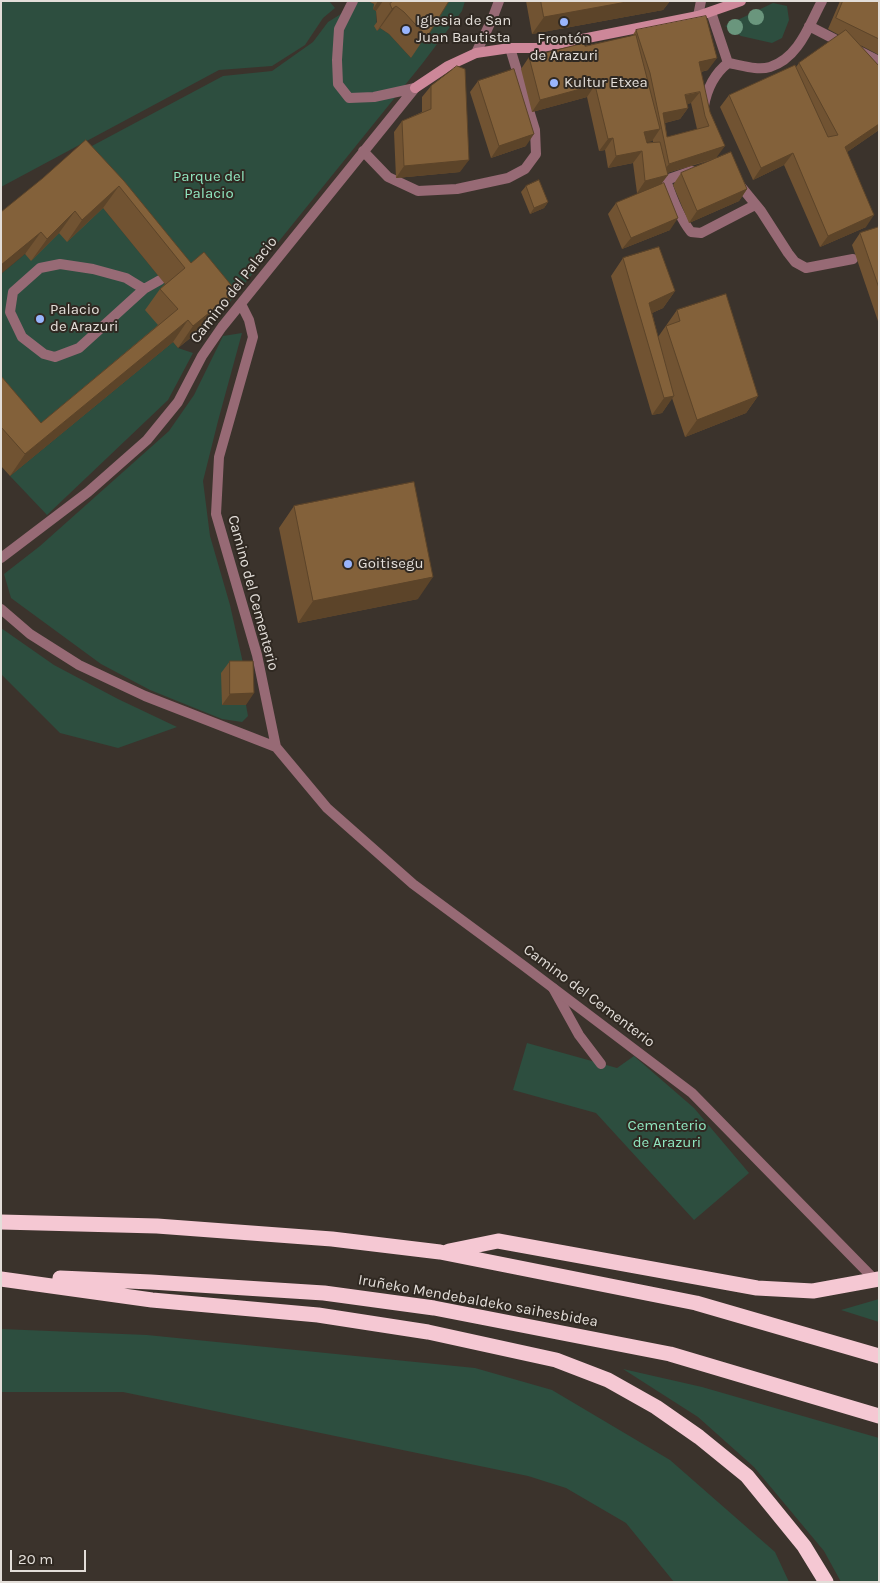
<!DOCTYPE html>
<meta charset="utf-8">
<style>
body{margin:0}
#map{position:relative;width:880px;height:1583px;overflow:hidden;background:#3b332c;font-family:Karla,sans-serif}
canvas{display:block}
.frame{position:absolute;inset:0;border:2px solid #e3ded9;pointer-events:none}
.scale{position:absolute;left:10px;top:1550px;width:76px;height:22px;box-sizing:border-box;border:2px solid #e3ded9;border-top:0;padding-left:6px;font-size:15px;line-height:18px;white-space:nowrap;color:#e3ded9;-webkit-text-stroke:4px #302922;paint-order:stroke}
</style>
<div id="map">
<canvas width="880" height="1583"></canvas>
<div class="frame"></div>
<div class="scale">20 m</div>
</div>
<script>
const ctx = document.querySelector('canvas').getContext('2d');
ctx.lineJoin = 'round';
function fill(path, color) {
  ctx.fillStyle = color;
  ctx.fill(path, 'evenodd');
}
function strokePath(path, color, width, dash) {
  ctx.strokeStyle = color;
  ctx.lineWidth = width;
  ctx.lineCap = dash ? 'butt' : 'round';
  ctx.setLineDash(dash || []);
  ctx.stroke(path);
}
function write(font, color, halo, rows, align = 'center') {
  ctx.font = font + ' Karla,sans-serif';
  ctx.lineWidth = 4;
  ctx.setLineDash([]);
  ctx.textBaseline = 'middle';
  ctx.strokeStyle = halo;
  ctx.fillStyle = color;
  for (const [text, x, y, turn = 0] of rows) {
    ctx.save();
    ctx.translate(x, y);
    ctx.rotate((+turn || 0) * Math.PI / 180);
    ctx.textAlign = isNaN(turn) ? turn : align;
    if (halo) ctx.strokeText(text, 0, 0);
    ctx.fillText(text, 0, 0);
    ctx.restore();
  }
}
fill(new Path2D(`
 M 1,1 L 329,1 L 335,8 L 323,18 L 305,45 L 272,66 L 219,70 L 1,187 Z
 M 353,1 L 368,1 L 374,4 L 373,9 L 376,11 L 377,31 L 380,28 L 389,34 L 411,58 L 438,1 L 465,1 L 462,11 L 422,64 L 221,313 L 189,274 L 75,155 L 223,76 L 272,71 L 313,42 L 328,22 L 349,9 Z
 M 773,3 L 787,6 L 789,20 L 782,38 L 772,43 L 741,36 L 725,26 Z
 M 103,208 L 170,290 L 163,331 L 25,445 L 1,417 L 1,274 L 25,254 L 31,260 L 59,233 Z
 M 242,333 L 218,421 L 203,481 L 210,536 L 230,605 L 245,672 L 222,705 L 246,705 L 248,716 L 242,722 L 222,719 L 150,690 L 101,664 L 11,598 L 4,574 L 40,546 L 169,431 L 194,395 L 223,336 Z
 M 173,342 L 178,348 L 193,353 L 168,400 L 47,515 L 10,476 Z
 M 1,628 L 54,665 L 118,699 L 177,727 L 118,748 L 60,733 L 1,674 Z
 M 527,1043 L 617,1068 L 634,1056 L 694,1108 L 749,1173 L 694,1220 L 596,1113 L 513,1090 Z
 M 879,1299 L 879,1322 L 841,1310 Z
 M 1,1329 L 147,1335 L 475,1368 L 552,1390 L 670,1460 L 775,1552 L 789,1582 L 674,1582 L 626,1523 L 566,1488 L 528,1476 L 123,1392 L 1,1392 Z
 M 623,1369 L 702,1387 L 879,1438 L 879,1582 L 841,1582 L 824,1551 L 754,1467 L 698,1417 Z`), '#2d4e3f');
strokePath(new Path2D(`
 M 659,177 L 666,180 L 692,171
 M 144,289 L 79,348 L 55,357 L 44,354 L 22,337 L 10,312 L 13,292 L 40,268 L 60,264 L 93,269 L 126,278 L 144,289 L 160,280
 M 553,988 L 579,1035 L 601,1064`), '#976a75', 10);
strokePath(new Path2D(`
 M 353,1 L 339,29 L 337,60 L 338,84 L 349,98 L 374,97 L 415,88
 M 711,12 L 728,63 C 741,65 757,71 770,67 C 799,58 809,25 822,1
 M 698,16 L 701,1
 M 809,26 L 844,44
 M 859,51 L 879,61
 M 476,53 L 493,17 L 499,1
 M 704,106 C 707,89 714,74 728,63
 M 363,151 L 388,177 L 418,191 L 457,189 L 508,178 L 525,169 L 536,154 L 535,130 L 510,48
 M 666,180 C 672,198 679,217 691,232 L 701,233 L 755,205
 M 738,183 L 761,211 L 788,253 L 795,262 L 806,268 L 853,259
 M 241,304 L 249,320 L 253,337 L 219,457 L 216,514 L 257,655 L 276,747 L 327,808 L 413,884 L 524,966 L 692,1093 L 876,1281
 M 1,558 L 88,492 L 147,440 L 178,402 L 202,356 L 222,327 L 415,88
 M 1,609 L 30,634 L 79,665 L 145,696 L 276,747`), '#976a75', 10);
strokePath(new Path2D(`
 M 415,88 L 448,66 L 476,53 L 510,48 L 537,48 L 698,16 L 741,1`), '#cd8799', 10);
strokePath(new Path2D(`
 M 1,1222 L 157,1226 L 332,1239 L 440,1252 L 696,1303 L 879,1356
 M 449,1251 L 498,1241 L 757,1288 L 813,1291 L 879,1279
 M 60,1278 L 151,1282 L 324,1293 L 434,1308 L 670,1354 L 879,1416
 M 1,1279 L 152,1300 L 318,1315 L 428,1332 L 556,1360 L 608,1380 L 656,1407 L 699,1437 L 747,1476 L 804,1546 L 826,1582`), '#f5c8d3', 15);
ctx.fillStyle = '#6a967d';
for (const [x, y] of [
 [756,17],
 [735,27]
]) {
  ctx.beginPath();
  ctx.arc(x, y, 8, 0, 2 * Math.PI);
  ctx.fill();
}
fill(new Path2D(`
 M 368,1 L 449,1 L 411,58 L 389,34 L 380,28 L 377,31 L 374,26 L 377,22 L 376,11 L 373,9 L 374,4 Z
 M 526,1 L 670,1 L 663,10 L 532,34 Z
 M 840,1 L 879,1 L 879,55 L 860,45 L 879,66 L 879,130 L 847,152 L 866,227 L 820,247 L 784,165 L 753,180 L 720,107 L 729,95 L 796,67 L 799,63 L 839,35 L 828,29 Z
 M 636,30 L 708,70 L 701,72 L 717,158 L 747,189 L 739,201 L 689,223 L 673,185 L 681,173 L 715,159 L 667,173 L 661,184 L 670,230 L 622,249 L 608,214 L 616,203 L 644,191 L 637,193 L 633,163 L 608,168 L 605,150 L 599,151 L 587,97 L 532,112 L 521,69 L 529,57 L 585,46 L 632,36 ZM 691,103 L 697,129 L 667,137 L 665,123 L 680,119 L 688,108 L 687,104 ZM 653,140 L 653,142 L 647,143 L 646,142 L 652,141 Z
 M 478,81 L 526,146 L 491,158 L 470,92 Z
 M 431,86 L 460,172 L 396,178 L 394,132 L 402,121 L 422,112 L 422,97 Z
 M 86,140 L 191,263 L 236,291 L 221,313 L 178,348 L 173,342 L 10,476 L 1,466 L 1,376 L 41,423 L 158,325 L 145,310 L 160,289 L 165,284 L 103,208 L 67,242 L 59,233 L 31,261 L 25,254 L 43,178 Z
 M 526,186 L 548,202 L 544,208 L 530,214 L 521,192 Z
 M 879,227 L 879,324 L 852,245 L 860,233 Z
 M 623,258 L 675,291 L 663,308 L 652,313 L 658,337 L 677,310 L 758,396 L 746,413 L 685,437 L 672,398 L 662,413 L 652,415 L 611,276 Z
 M 294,506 L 418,599 L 298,623 L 279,528 Z
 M 230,661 L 246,705 L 222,705 L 221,673 Z`), '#715332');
fill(new Path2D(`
 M 378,1 L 383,1 L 376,11 L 373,9 Z
 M 632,1 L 670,1 L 663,10 L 532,34 L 544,17 Z
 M 396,6 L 380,28 L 377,31 L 392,9 Z
 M 717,58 L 708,70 L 691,74 L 699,62 Z
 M 595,85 L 587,97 L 532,112 L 540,100 Z
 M 700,92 L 691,103 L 677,107 L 685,95 Z
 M 688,108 L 680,119 L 660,124 L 663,113 Z
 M 879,124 L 879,130 L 837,159 L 845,147 Z
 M 660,129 L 652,141 L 636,144 L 644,132 Z
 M 534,134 L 526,146 L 491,158 L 499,146 Z
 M 613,138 L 605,150 L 599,151 L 608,139 Z
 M 725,146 L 716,158 L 660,175 L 669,164 Z
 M 642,151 L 633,163 L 608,168 L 616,156 Z
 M 793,153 L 784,165 L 753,180 L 761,168 Z
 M 469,160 L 460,172 L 396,178 L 404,166 Z
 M 668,175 L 659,187 L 637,193 L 645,181 Z
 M 119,186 L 103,208 L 67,242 L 82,220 Z
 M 747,189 L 739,201 L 689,223 L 697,211 Z
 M 548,202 L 544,208 L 530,214 L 534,208 Z
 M 75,211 L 59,233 L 31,261 L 47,239 Z
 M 874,215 L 866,227 L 820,247 L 828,236 Z
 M 678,218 L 670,230 L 622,249 L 631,238 Z
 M 41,232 L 25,254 L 1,274 L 1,265 Z
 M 236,291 L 221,313 L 178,348 L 193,326 Z
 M 675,291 L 663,308 L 641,318 L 649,303 Z
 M 188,320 L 173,342 L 10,476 L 25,454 Z
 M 674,396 L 662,413 L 652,415 L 664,398 Z
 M 758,396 L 746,413 L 685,437 L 697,420 Z
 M 433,577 L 418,599 L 298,623 L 313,601 Z
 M 254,693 L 246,705 L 222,705 L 230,694 Z`), '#5c4429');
const building = new Path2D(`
 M 393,1 L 449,1 L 427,37 L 404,12 L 396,6 L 392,9 L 390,4 Z
 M 541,1 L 632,1 L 544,17 Z
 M 843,1 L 879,1 L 879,39 L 836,18 Z
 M 706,16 L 717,58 L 699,62 L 710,112 L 725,146 L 669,164 L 650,73 L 636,30 ZM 700,92 L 705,116 L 709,126 L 667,137 L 663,113 L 688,108 L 685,95 Z
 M 846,30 L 879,66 L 879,124 L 845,147 L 874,215 L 828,236 L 793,153 L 761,168 L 729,95 L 795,65 L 828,137 L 838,135 L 799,63 Z
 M 636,35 L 660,129 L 644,132 L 647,143 L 660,142 L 668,175 L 645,181 L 642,151 L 616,156 L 613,138 L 608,139 L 595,85 L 540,100 L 529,57 L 584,43 L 585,46 Z
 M 457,66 L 465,69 L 469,160 L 404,166 L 402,121 L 431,109 L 431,86 Z
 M 514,69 L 534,134 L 499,146 L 478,81 Z
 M 86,140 L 124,181 L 191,263 L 204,252 L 236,291 L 193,326 L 188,320 L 25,454 L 1,427 L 1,376 L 41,423 L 178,309 L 160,289 L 185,268 L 119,186 L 82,220 L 75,211 L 47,239 L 41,232 L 1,265 L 1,212 L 43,178 Z
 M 731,152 L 747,189 L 697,211 L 681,173 Z
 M 539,180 L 548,202 L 534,208 L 526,186 Z
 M 664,183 L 678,218 L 631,238 L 616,203 Z
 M 879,227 L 879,288 L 860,233 Z
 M 659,247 L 675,291 L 649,303 L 674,396 L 664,398 L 623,258 Z
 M 726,294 L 758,396 L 697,420 L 666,326 L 680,321 L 677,310 Z
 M 414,482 L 433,577 L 313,601 L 294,506 Z
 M 230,661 L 253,661 L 254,693 L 230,694 Z`);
fill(building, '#83613a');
strokePath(building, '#5c4429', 1);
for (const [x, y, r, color] of [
 [564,22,5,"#99b5fd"],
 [406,30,5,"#99b5fd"],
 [554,83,5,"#99b5fd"],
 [40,319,5,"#99b5fd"],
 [348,564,5,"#99b5fd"]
]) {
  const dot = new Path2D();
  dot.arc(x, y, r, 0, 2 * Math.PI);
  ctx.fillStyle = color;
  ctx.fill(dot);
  strokePath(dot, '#302922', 2);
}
write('15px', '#e3ded9', '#302922', [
 ["Iglesia de San",416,21],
 ["Juan Bautista",416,38],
 ["Frontón",564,39,"center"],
 ["de Arazuri",564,56,"center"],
 ["Kultur Etxea",564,83],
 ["Palacio",50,310],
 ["de Arazuri",50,327],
 ["Goitisegu",358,564]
], 'left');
write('15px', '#90e7c0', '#302922', [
 ["Parque del",209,177],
 ["Palacio",209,194],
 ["Cementerio",667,1126],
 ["de Arazuri",667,1143]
]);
write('15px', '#e3ded9', '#302922', [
 ["Camino del Palacio",234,290,-52],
 ["Camino del Cementerio",253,593,75],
 ["Camino del Cementerio",589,996,37],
 ["Iruñeko Mendebaldeko saihesbidea",478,1301,10]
]);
</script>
